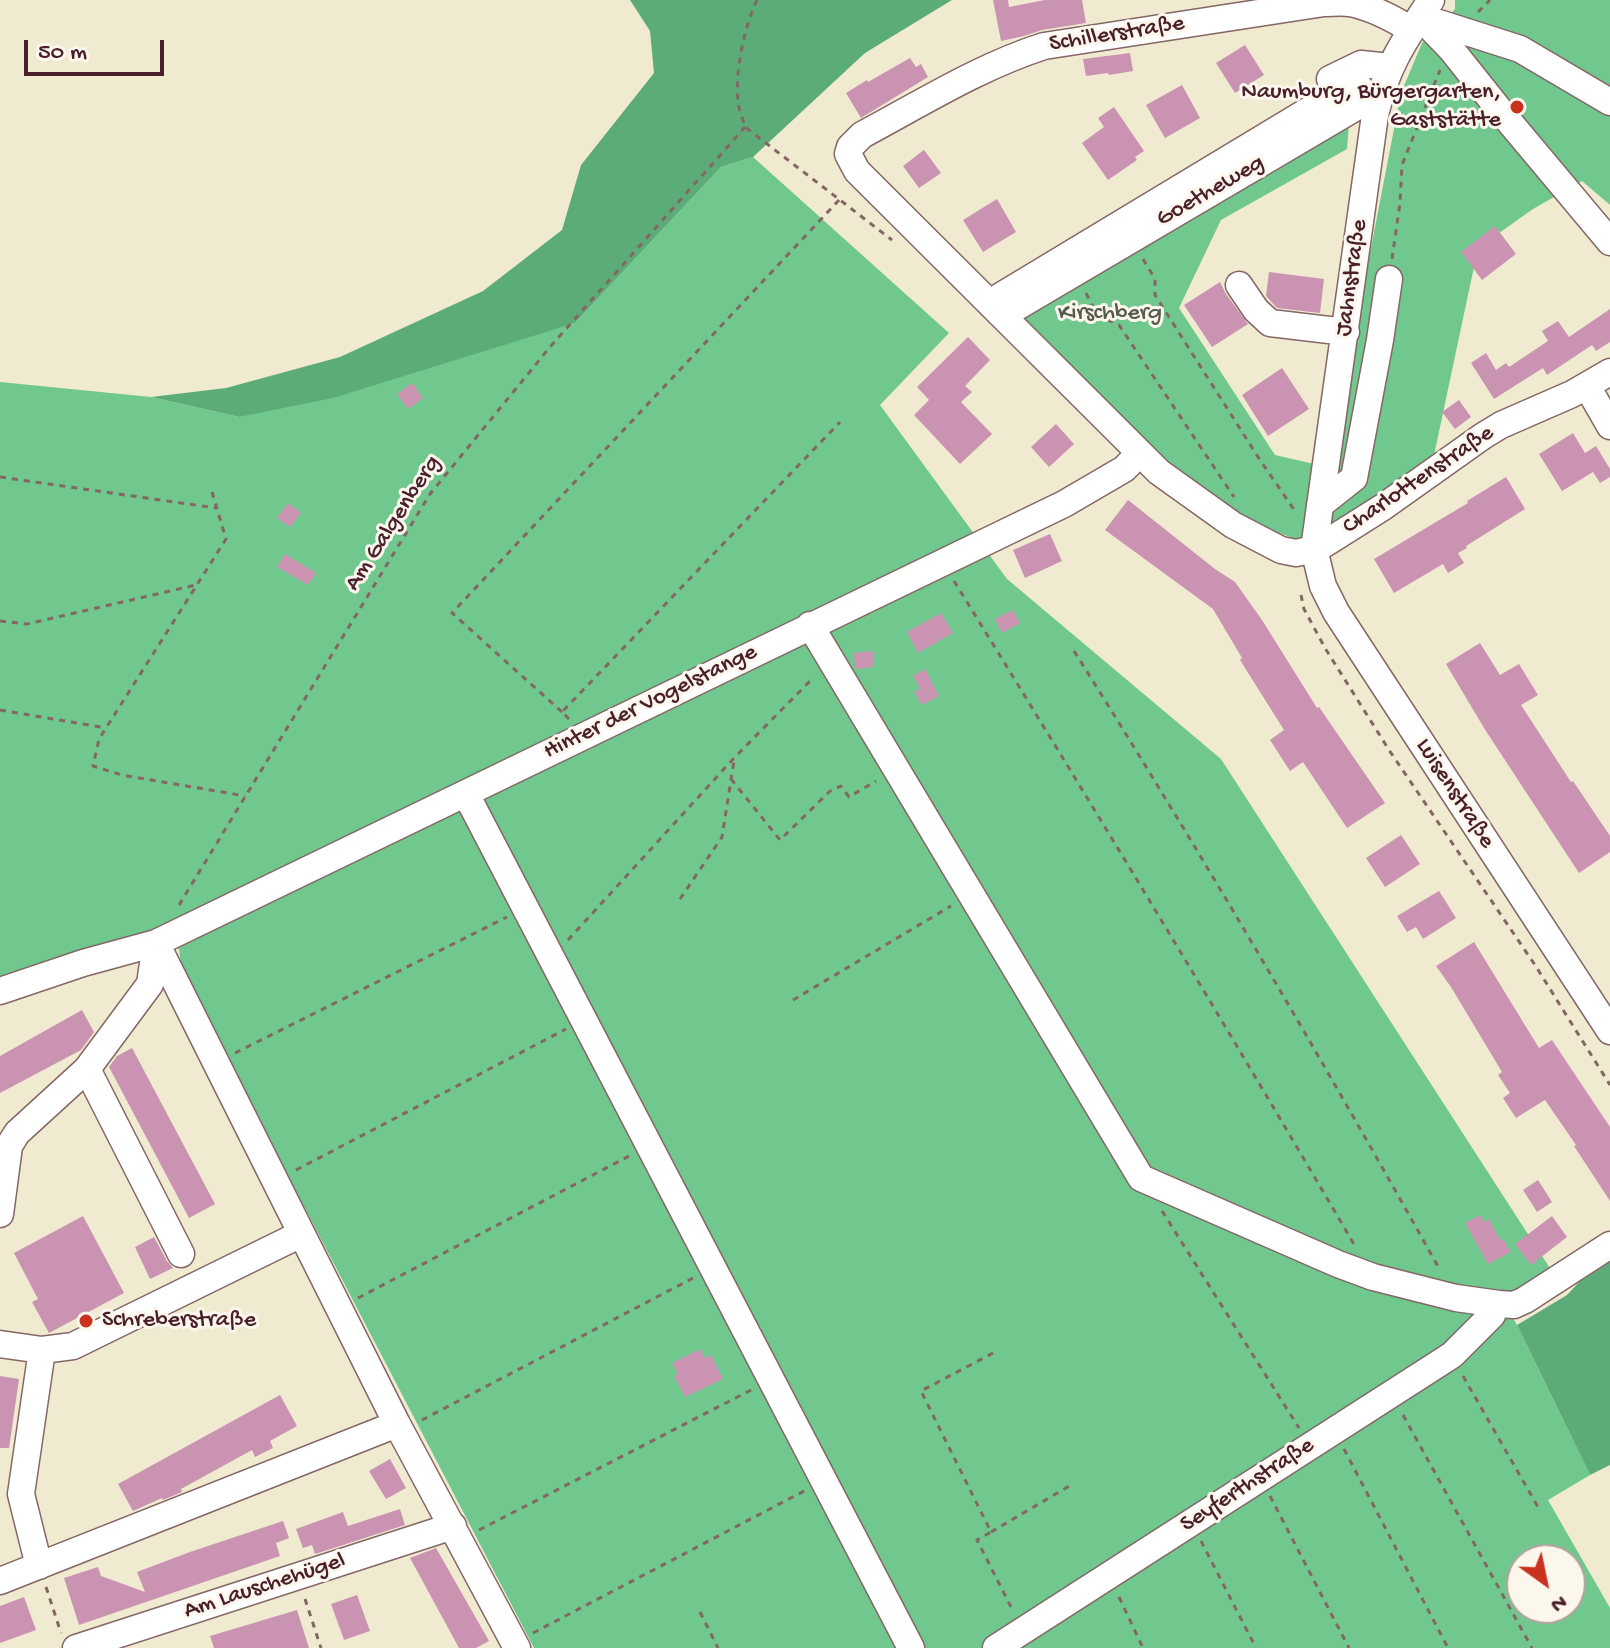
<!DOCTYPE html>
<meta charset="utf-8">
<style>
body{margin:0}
#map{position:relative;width:1610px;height:1648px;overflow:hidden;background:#f0ead1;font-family:"Gochi Hand",sans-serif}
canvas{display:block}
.north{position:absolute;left:1506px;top:1544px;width:80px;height:80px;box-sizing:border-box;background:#fbf7ec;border:2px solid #b4a19f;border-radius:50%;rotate:147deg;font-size:22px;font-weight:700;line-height:32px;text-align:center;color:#4a1f2b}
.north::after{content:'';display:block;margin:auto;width:28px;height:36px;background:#c8321e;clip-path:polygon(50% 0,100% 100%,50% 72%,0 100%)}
.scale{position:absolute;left:24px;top:40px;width:140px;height:36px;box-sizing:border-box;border:4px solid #4a1f2b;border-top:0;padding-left:10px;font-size:24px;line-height:28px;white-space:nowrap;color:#4a1f2b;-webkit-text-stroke:6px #fbf7ec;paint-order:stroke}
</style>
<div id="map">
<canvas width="1610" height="1648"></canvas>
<div class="north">N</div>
<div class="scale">50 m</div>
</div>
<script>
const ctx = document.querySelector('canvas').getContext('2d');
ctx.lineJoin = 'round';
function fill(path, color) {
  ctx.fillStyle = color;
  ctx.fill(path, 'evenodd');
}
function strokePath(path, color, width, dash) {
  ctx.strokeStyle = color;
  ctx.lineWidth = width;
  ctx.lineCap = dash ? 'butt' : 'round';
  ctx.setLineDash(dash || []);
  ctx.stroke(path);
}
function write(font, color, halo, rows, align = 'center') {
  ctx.font = font + ' "Gochi Hand",sans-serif';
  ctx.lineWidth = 6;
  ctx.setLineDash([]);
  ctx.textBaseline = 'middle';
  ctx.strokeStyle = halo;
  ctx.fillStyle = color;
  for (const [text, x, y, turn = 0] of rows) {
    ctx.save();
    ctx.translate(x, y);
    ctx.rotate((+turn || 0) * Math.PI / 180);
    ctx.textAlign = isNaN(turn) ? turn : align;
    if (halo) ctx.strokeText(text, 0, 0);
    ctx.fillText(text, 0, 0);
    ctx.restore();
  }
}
fill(new Path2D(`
 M 1455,0 L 1610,0 L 1610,205 L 1582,181 L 1533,209 L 1478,248 L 1426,493 L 1330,528 L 1344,387 L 1401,93 L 1422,43 L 1455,9 Z
 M 1352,86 L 1347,149 L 1221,220 L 1179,308 L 1275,455 L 1314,464 L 1302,541 L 1238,519 L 1150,450 L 1070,373 L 1005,298 Z
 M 753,157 L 949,333 L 880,405 L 1007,579 L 1221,759 L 1555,1276 L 1506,1306 L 1517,1325 L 1590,1475 L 1548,1500 L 1610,1608 L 1610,1648 L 534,1648 L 182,972 L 179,949 L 151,932 L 0,984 L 0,382 L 151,397 L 239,417 L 575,323 L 721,167 ZM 1522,1560 L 1570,1560 L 1570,1608 L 1522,1608 Z`), '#70c88e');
fill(new Path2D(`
 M 630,0 L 952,0 L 865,53 L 753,157 L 721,167 L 575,323 L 333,398 L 239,417 L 151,397 L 226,388 L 340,357 L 483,291 L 562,230 L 581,165 L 654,73 L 650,31 Z
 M 1610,1262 L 1610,1465 L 1590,1475 L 1517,1325 L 1567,1295 L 1580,1281 Z`), '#5cac79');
fill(new Path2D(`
 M 993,0 L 1008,0 L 1009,7 L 1045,0 L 1082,0 L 1086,23 L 1042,30 L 1024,36 L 1001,41 Z
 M 1245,45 L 1264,75 L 1235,93 L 1216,63 Z
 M 1130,53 L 1133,71 L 1109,75 L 1108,73 L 1086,76 L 1083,59 Z
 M 910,58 L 916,67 L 921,64 L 928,77 L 861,118 L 846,93 L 867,80 L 868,82 Z
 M 1182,85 L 1200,118 L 1165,138 L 1146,105 Z
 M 1114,107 L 1144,151 L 1135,157 L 1137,160 L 1108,180 L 1082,143 L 1104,127 L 1098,118 Z
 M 924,150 L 941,173 L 919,188 L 903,166 Z
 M 997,199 L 1016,232 L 983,252 L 963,220 Z
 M 1495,226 L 1516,254 L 1482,280 L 1461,252 Z
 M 1269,272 L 1324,279 L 1320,313 L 1277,308 L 1266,296 Z
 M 1220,282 L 1226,294 L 1248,324 L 1212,347 L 1184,305 Z
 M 1610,309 L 1610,342 L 1596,351 L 1592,345 L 1547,375 L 1543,368 L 1494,399 L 1471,363 L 1486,353 L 1496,370 L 1506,363 L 1509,367 L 1548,341 L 1542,331 L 1558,321 L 1569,337 Z
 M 968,337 L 990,360 L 965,386 L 972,392 L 961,402 L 992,434 L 960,464 L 914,415 L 929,400 L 917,387 Z
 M 1282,368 L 1309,409 L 1268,436 L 1242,395 Z
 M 412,383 L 423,398 L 408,409 L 397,394 Z
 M 1459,400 L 1471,417 L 1455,429 L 1442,412 Z
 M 1056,424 L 1074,444 L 1049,467 L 1031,447 Z
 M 1573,433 L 1585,453 L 1596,446 L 1610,469 L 1610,477 L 1600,483 L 1593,472 L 1562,491 L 1539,454 Z
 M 1506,477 L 1525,509 L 1466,546 L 1467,548 L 1458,553 L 1464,563 L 1448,573 L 1443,564 L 1394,593 L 1374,559 L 1468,503 L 1467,501 Z
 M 1128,500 L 1215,569 L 1235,582 L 1262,620 L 1317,708 L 1319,707 L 1385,803 L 1347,828 L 1303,762 L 1290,771 L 1270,740 L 1284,730 L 1240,660 L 1242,658 L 1213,609 L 1105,530 Z
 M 288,503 L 301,513 L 290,527 L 277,518 Z
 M 1050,534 L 1062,561 L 1025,578 L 1013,550 Z
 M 285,554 L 316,573 L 308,585 L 277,567 Z
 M 1013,610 L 1020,623 L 1002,633 L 995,619 Z
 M 941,613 L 953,633 L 918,653 L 907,632 Z
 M 1480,643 L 1500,675 L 1519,664 L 1538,695 L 1521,705 L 1571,782 L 1573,781 L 1610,836 L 1610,852 L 1579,873 L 1484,728 L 1446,664 Z
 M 873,651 L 874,667 L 855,669 L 854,653 Z
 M 925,669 L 939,696 L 922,705 L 914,692 L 920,689 L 913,676 Z
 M 1401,835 L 1420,864 L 1385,887 L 1366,858 Z
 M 1439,891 L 1456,918 L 1423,939 L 1416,927 L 1407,932 L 1397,916 Z
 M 1474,942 L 1539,1048 L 1552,1040 L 1610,1127 L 1610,1201 L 1574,1146 L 1576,1145 L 1545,1100 L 1516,1118 L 1503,1098 L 1510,1093 L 1498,1075 L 1502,1072 L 1451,987 L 1436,966 Z
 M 82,1010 L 94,1032 L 81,1050 L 0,1093 L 0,1056 Z
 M 132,1048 L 215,1204 L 189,1218 L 109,1067 L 117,1056 Z
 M 1538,1180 L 1552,1202 L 1537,1212 L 1523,1190 Z
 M 1480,1215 L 1484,1222 L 1489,1219 L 1500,1240 L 1503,1239 L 1511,1252 L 1488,1264 L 1465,1223 Z
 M 83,1216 L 124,1293 L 49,1333 L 32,1302 L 38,1299 L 14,1253 Z
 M 1552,1216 L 1567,1237 L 1531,1265 L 1515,1244 Z
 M 154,1237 L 167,1261 L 173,1268 L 150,1279 L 135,1247 Z
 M 700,1349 L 705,1358 L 711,1355 L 723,1379 L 685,1397 L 674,1376 L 678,1374 L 672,1363 Z
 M 0,1376 L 19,1379 L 9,1448 L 0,1448 Z
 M 280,1395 L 297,1426 L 270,1441 L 273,1448 L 255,1457 L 252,1450 L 181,1489 L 182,1492 L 163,1500 L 162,1498 L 133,1511 L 118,1484 Z
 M 390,1459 L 406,1488 L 386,1499 L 369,1471 Z
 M 400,1509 L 405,1525 L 315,1554 L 312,1545 L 303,1548 L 296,1529 L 343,1512 L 348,1526 Z
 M 283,1521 L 289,1538 L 276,1543 L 280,1556 L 79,1625 L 64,1578 L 98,1567 L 101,1576 L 145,1592 L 137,1572 L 190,1552 Z
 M 436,1548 L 489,1641 L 476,1648 L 459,1648 L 410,1558 Z
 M 357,1595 L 370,1631 L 344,1640 L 331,1604 Z
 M 24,1597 L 36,1630 L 0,1643 L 0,1606 Z
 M 297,1610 L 309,1648 L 214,1648 L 210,1636 Z`), '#ca93b1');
const minor = new Path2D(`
 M 1431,0 C 1404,41 1386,67 1375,115 L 1314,549 L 1323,586 L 1336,612 L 1610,1031
 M 1420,17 L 1451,49 L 1502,113 L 1610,242
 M 1423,18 L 1520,49 L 1610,102
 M 1410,29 C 1392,18 1371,7 1350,3 C 1342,2 1332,3 1324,3 L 1044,46 C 981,66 920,104 862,135 L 850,147 L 848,154 L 857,171 L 1159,472 L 1233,525 L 1281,550 L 1296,553 L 1314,549 L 1326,543 L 1383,507 L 1483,436 L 1501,425 L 1572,394 L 1610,372
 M 1330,79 L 1361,64 L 1390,67
 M 1356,82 L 1368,100 L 1010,311 L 1001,296 Z
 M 1239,285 L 1256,310 L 1270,323 L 1346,332
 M 1587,386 L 1610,426
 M 1320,505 L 1354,478 L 1380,340 L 1389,279
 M 810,625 L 1141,1178 L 1338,1264 L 1373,1277 L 1456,1298 L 1499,1304 L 1514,1305 L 1525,1300 L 1610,1245
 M 466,794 L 911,1648
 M 156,943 L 397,1424 L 517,1648
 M 0,991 L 83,963 L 156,943 L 1064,504 L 1124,469 L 1139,454
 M 87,1069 L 181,1254
 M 0,1214 L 9,1146 L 17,1133 L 87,1069 L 150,984 L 156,943
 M 0,1344 L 42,1350 L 73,1346 L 301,1234
 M 39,1566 L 21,1494 L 42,1350
 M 0,1581 L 397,1424
 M 76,1648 L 453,1526
 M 996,1648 L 1452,1355 L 1492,1315`);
strokePath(minor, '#846665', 29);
strokePath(new Path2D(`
 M 757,0 C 744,28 735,70 738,102 C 739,110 743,119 745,127 L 892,240
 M 1478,12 L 1490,0
 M 1143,259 L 1155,279 L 1155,295 L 1260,460 L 1295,511
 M 1392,259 L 1400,203 L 1402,165 L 1440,70
 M 1086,293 L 1097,315 L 1119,325 L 1234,497
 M 0,477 L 216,508
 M 212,492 L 226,539 L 99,739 L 93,766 L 122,775 L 245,796
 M 954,581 C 1090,801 1224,1022 1355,1246
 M 1301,595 L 1304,609 L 1325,648 L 1389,750 L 1535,965 L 1610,1085
 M 0,621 L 27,624 L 196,585
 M 1074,651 C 1202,854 1323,1061 1440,1270
 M 0,710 L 106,728
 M 562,712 L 452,613 L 840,199
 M 569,719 L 562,712 L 840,422
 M 731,779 L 780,840 L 830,791 L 841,786 L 849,797 L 876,781
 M 680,899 L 722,837 L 734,761
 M 179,905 L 430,494 L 550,347 L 745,127
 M 568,940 L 734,758 L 814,677
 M 793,1000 L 951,906
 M 235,1053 L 507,917
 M 296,1170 L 566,1029
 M 1162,1211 L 1299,1428
 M 358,1298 L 631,1155
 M 993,1353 L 921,1391 L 991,1532 L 977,1540 L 1012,1609
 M 1463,1376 L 1538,1507
 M 1403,1415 L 1532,1648
 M 422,1420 L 695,1277
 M 1344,1449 L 1448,1648
 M 1270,1496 L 1349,1648
 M 479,1530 L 753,1389
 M 991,1532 L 1071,1485
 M 1201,1541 L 1256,1648
 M 46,1587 L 61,1633
 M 1119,1597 L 1143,1648
 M 305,1599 L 321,1648
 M 700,1612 L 718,1648
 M 533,1633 L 806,1490`), '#846665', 3, [6, 6]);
strokePath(minor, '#fff', 26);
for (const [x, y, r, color] of [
 [1517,107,8,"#c8321e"],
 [86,1321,8,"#c8321e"]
]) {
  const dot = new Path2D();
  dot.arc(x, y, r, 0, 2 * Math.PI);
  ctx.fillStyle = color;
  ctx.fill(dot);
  strokePath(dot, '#fbf7ec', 3);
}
write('24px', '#4a1f2b', '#fbf7ec', [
 ["Schillerstraße",1117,35,-9],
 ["Goetheweg",1211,192,-30],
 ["Jahnstraße",1353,278,-82],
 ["Charlottenstraße",1419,481,-34],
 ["Am Galgenberg",394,524,-57],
 ["Hinter der Vogelstange",651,703,-26],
 ["Luisenstraße",1454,794,57],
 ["Seyferthstraße",1248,1486,-33],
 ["Am Lauschehügel",265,1587,-18]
]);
write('24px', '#4a1f2b', '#fbf7ec', [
 ["Naumburg, Bürgergarten,",1501,93],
 ["Gaststätte",1501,121],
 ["Schreberstraße",102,1321,"left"]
], 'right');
write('24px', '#575a4e', '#fbf7ec', [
 ["Kirschberg",1110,314]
]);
</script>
